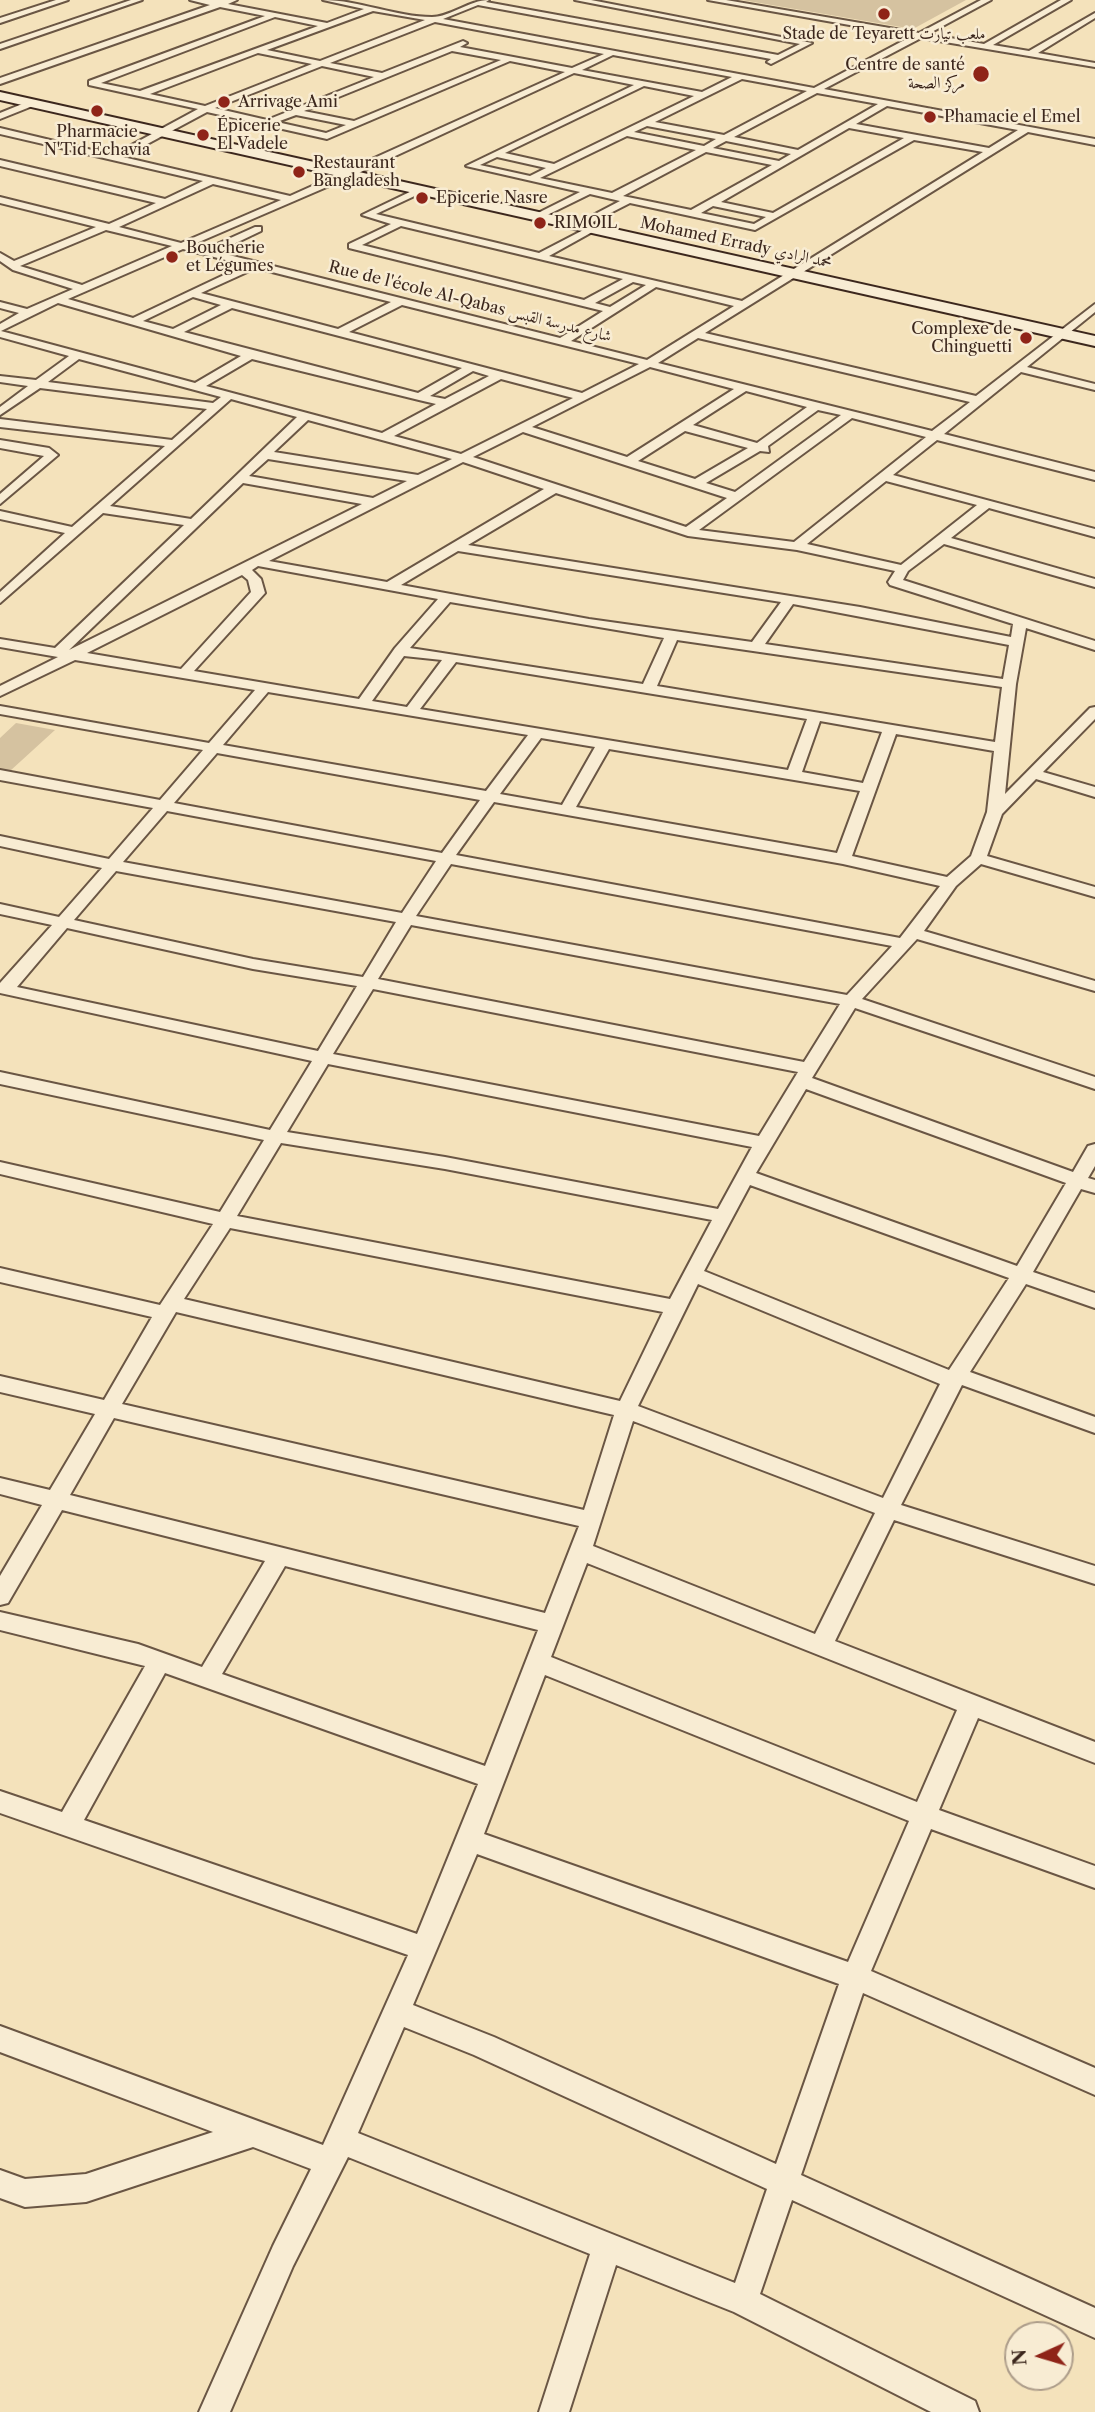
<!DOCTYPE html>
<meta charset="utf-8">
<style>
body{margin:0}
#map{position:relative;width:1095px;height:2412px;overflow:hidden;background:#f4e2bb;font-family:"Libre Caslon Text",serif}
canvas{display:block}
.north{position:absolute;left:1004px;top:2321px;width:70px;height:70px;box-sizing:border-box;background:#f8ecd3;border:2px solid #ad9d8a;border-radius:50%;rotate:266deg;font-size:19px;font-weight:700;line-height:28px;text-align:center;color:#3c271d}
.north::after{content:'';display:block;margin:auto;width:24px;height:32px;background:#8f2418;clip-path:polygon(50% 0,100% 100%,50% 72%,0 100%)}
</style>
<div id="map">
<canvas width="1095" height="2412"></canvas>
<div class="north">N</div>
</div>
<script>
const ctx = document.querySelector('canvas').getContext('2d');
ctx.lineJoin = 'round';
function fill(path, color) {
  ctx.fillStyle = color;
  ctx.fill(path, 'evenodd');
}
function strokePath(path, color, width, dash) {
  ctx.strokeStyle = color;
  ctx.lineWidth = width;
  ctx.lineCap = dash ? 'butt' : 'round';
  ctx.setLineDash(dash || []);
  ctx.stroke(path);
}
function write(font, color, halo, rows, align = 'center') {
  ctx.font = font + ' "Libre Caslon Text",Amiri,serif';
  ctx.lineWidth = 5;
  ctx.setLineDash([]);
  ctx.textBaseline = 'middle';
  ctx.strokeStyle = halo;
  ctx.fillStyle = color;
  for (const [text, x, y, turn = 0] of rows) {
    ctx.save();
    ctx.translate(x, y);
    ctx.rotate((+turn || 0) * Math.PI / 180);
    ctx.textAlign = isNaN(turn) ? turn : align;
    if (halo) ctx.strokeText(text, 0, 0);
    ctx.fillText(text, 0, 0);
    ctx.restore();
  }
}
fill(new Path2D(`
 M 742,0 L 966,0 L 913,29 Z
 M 16,723 L 55,730 L 10,771 L 0,769 L 0,738 Z`), '#d5c2a0');
const street = new Path2D(`
 M 56,0 L 68,0 L 0,23 L 0,18 Z
 M 131,0 L 142,0 L 0,49 L 0,44 Z
 M 190,0 L 237,0 L 228,4 L 327,23 L 364,9 L 323,0 C 360,0 395,17 432,17 C 451,17 469,0 489,0 L 486,2 L 778,55 L 800,44 L 575,0 L 591,0 L 812,43 L 771,64 L 767,62 L 771,59 L 478,5 L 443,19 L 814,88 L 912,36 L 708,0 L 726,0 L 919,33 L 981,0 L 991,0 L 928,34 L 984,44 L 1061,0 L 1071,0 L 993,45 L 1029,51 L 1095,13 L 1095,18 L 1038,53 L 1095,63 L 1095,67 L 921,38 L 824,89 L 1095,139 L 1095,145 L 1028,132 L 705,333 L 976,396 L 1095,304 L 1095,312 L 1027,367 L 1095,384 L 1095,390 L 1021,372 L 944,434 L 1095,472 L 1095,480 L 937,440 L 893,475 L 1095,529 L 1095,537 L 989,508 L 951,538 L 1095,579 L 1095,587 L 944,544 L 908,571 L 903,580 L 1095,641 L 1095,650 L 1026,628 L 1016,684 L 1005,794 L 1090,708 L 1095,707 L 1095,719 L 1043,772 L 1095,787 L 1095,797 L 1036,779 L 1002,814 L 987,856 L 1095,887 L 1095,897 L 981,864 L 956,886 L 924,931 L 1095,981 L 1095,991 L 917,939 L 862,999 L 1095,1077 L 1095,1089 L 855,1008 L 812,1078 L 1073,1172 L 1088,1146 L 1095,1144 L 1095,1166 L 1088,1178 L 1095,1180 L 1095,1193 L 1081,1189 L 1033,1272 L 1095,1293 L 1095,1308 L 1026,1284 L 970,1372 L 1095,1417 L 1095,1433 L 962,1385 L 901,1505 L 1095,1566 L 1095,1584 L 894,1520 L 835,1641 L 1095,1742 L 1095,1763 L 978,1718 L 939,1810 L 1095,1866 L 1095,1888 L 931,1829 L 871,1971 L 1095,2068 L 1095,2095 L 863,1993 L 801,2175 L 1095,2308 L 1095,2338 L 792,2200 L 760,2294 L 975,2401 L 979,2412 L 931,2412 L 734,2312 L 616,2265 L 569,2412 L 539,2412 L 590,2254 L 348,2157 L 293,2266 L 230,2412 L 199,2412 L 273,2246 L 311,2169 L 253,2147 L 86,2202 L 25,2207 L 0,2198 L 0,2170 L 25,2179 L 86,2174 L 213,2132 L 0,2052 L 0,2026 L 323,2145 L 408,1955 L 0,1813 L 0,1791 L 62,1812 L 145,1666 L 0,1630 L 0,1612 L 138,1644 L 202,1667 L 265,1561 L 62,1510 L 8,1603 L 0,1605 L 0,1576 L 42,1505 L 0,1494 L 0,1478 L 50,1490 L 95,1414 L 0,1392 L 0,1376 L 104,1400 L 152,1317 L 0,1282 L 0,1268 L 160,1305 L 213,1224 L 0,1174 L 0,1162 L 220,1212 L 264,1140 L 0,1084 L 0,1072 L 270,1130 L 312,1061 L 0,993 L 0,983 L 52,925 L 0,914 L 0,904 L 59,917 L 102,868 L 0,846 L 0,836 L 109,859 L 153,808 L 0,780 L 0,770 L 160,800 L 203,750 L 0,714 L 0,706 L 209,743 L 255,690 L 75,660 L 0,696 L 0,686 L 58,657 L 0,647 L 0,639 L 55,648 L 184,525 L 103,513 L 0,603 L 0,592 L 65,533 L 0,519 L 0,511 L 72,527 L 165,446 L 0,427 L 0,419 L 172,440 L 207,409 L 40,388 L 0,415 L 0,407 L 28,386 L 0,382 L 0,376 L 36,380 L 69,356 L 0,337 L 0,324 L 19,313 L 0,308 L 0,302 L 27,309 L 73,289 L 13,270 L 0,261 L 0,253 L 14,261 L 96,227 L 0,203 L 0,197 L 109,224 L 156,203 L 0,166 L 0,160 L 165,199 L 203,181 L 0,134 L 0,128 L 113,155 L 198,109 L 89,85 L 89,81 L 265,16 L 220,7 L 0,84 L 0,78 L 210,5 ZM 373,11 L 425,20 L 320,61 L 267,50 ZM 275,17 L 318,26 L 140,91 L 101,83 ZM 435,22 L 604,54 L 572,68 L 460,47 L 467,43 L 463,41 L 382,73 L 330,63 ZM 452,51 L 501,60 L 354,121 L 304,111 ZM 258,53 L 312,64 L 205,106 L 150,94 ZM 613,55 L 732,77 L 702,92 L 582,70 ZM 510,61 L 565,72 L 290,196 L 123,157 L 207,112 L 327,139 ZM 322,66 L 374,77 L 267,120 L 215,108 ZM 574,73 L 634,85 L 466,166 L 580,192 L 534,215 L 537,220 L 590,194 L 620,201 L 576,224 L 579,229 L 630,203 L 755,230 L 914,140 L 983,152 L 742,301 L 549,256 L 594,231 L 591,226 L 539,253 L 376,214 L 421,193 L 418,188 L 362,215 L 391,224 L 349,244 L 349,248 L 603,311 L 560,338 L 217,252 L 261,231 L 261,227 L 255,227 L 206,249 L 192,245 L 350,177 ZM 742,79 L 807,91 L 724,135 L 655,122 ZM 644,86 L 694,96 L 554,164 L 505,153 ZM 817,93 L 878,104 L 798,150 L 734,137 ZM 887,106 L 1018,130 L 989,148 L 856,124 ZM 296,115 L 346,125 L 326,133 L 277,122 ZM 647,126 L 716,139 L 704,146 L 634,132 ZM 849,128 L 904,138 L 773,213 L 721,202 ZM 627,136 L 696,150 L 612,193 L 540,178 ZM 726,141 L 791,154 L 779,161 L 713,148 ZM 706,152 L 772,165 L 691,210 L 623,196 ZM 497,157 L 546,168 L 530,176 L 480,165 ZM 213,184 L 281,200 L 181,243 L 119,227 ZM 713,206 L 766,217 L 754,224 L 701,213 ZM 401,226 L 623,279 L 584,300 L 362,245 ZM 106,230 L 172,246 L 82,285 L 20,266 ZM 183,249 L 245,265 L 133,318 L 68,299 ZM 256,268 L 391,302 L 338,329 L 201,293 ZM 633,282 L 646,285 L 610,307 L 595,303 ZM 656,287 L 734,306 L 647,360 L 571,341 ZM 193,297 L 221,305 L 173,329 L 143,321 ZM 58,303 L 241,356 L 195,383 L 1,331 ZM 402,305 L 639,364 L 582,393 L 349,332 ZM 232,308 L 462,368 L 418,393 L 184,332 ZM 698,338 L 970,402 L 932,431 L 658,363 ZM 79,359 L 221,397 L 213,403 L 48,382 ZM 252,359 L 419,400 L 436,404 L 382,433 L 206,386 ZM 650,367 L 734,389 L 627,457 L 532,427 ZM 473,371 L 489,376 L 445,399 L 430,396 ZM 501,379 L 573,398 L 461,454 L 394,436 ZM 746,391 L 807,407 L 757,443 L 693,425 ZM 231,399 L 297,417 L 191,519 L 110,506 ZM 818,410 L 841,415 L 735,492 L 706,483 L 760,451 L 769,452 L 768,446 ZM 852,418 L 926,437 L 794,542 L 699,530 ZM 308,420 L 452,459 L 418,475 L 274,452 ZM 685,431 L 748,448 L 695,479 L 638,461 ZM 523,432 L 727,498 L 686,527 L 473,457 ZM 268,459 L 407,481 L 373,498 L 249,476 ZM 463,462 L 544,489 L 387,582 L 269,561 ZM 886,481 L 977,505 L 901,565 L 807,544 ZM 243,483 L 362,504 L 69,650 ZM 556,493 L 688,536 L 797,550 L 895,571 L 888,582 L 890,585 L 1013,624 L 1011,637 L 860,607 L 468,545 ZM 458,551 L 781,602 L 752,642 L 589,619 L 401,585 ZM 258,566 L 438,599 L 395,648 L 359,699 L 194,671 L 265,593 L 261,579 L 252,570 ZM 242,575 L 248,580 L 251,592 L 181,669 L 87,653 ZM 450,602 L 664,638 L 643,684 L 410,648 ZM 793,604 L 1009,645 L 1003,679 L 765,644 ZM 677,640 L 1002,687 L 995,742 L 657,686 ZM 404,656 L 442,660 L 407,707 L 372,701 ZM 456,662 L 807,719 L 788,770 L 420,709 ZM 268,692 L 528,735 L 486,791 L 223,745 ZM 820,721 L 882,732 L 863,783 L 802,772 ZM 896,734 L 994,751 L 987,812 L 971,856 L 947,877 L 852,856 ZM 541,738 L 595,747 L 562,805 L 500,794 ZM 609,749 L 860,791 L 837,853 L 576,807 ZM 217,753 L 480,800 L 442,853 L 174,803 ZM 494,802 L 843,864 L 940,886 L 900,938 L 456,855 ZM 167,811 L 436,861 L 402,913 L 123,862 ZM 451,864 L 892,946 L 847,995 L 416,916 ZM 116,871 L 396,922 L 363,977 L 253,959 L 74,920 ZM 411,925 L 840,1004 L 804,1062 L 378,979 ZM 67,928 L 253,969 L 357,986 L 318,1051 L 17,987 ZM 373,989 L 798,1072 L 759,1136 L 333,1054 ZM 328,1064 L 752,1147 L 718,1209 L 445,1157 L 287,1132 ZM 806,1089 L 1066,1183 L 1017,1266 L 756,1173 ZM 281,1143 L 445,1169 L 712,1220 L 670,1299 L 237,1216 ZM 750,1185 L 1009,1278 L 949,1370 L 704,1271 ZM 230,1228 L 663,1312 L 620,1401 L 184,1299 ZM 698,1284 L 940,1384 L 883,1498 L 638,1406 ZM 176,1312 L 614,1415 L 584,1510 L 122,1404 ZM 114,1418 L 579,1526 L 545,1613 L 70,1495 ZM 633,1421 L 875,1513 L 815,1634 L 593,1546 ZM 587,1563 L 957,1710 L 917,1802 L 551,1657 ZM 285,1566 L 538,1630 L 485,1766 L 222,1674 ZM 165,1673 L 478,1784 L 417,1934 L 84,1820 ZM 545,1675 L 909,1821 L 848,1962 L 484,1834 ZM 477,1854 L 839,1984 L 776,2164 L 494,2037 L 413,2005 ZM 404,2027 L 474,2055 L 767,2189 L 735,2283 L 358,2133 Z
 M 32,100 L 35,105 L 0,119 L 0,113 Z
 M 0,440 L 49,448 L 58,455 L 0,504 L 0,494 L 44,456 L 0,448 Z`);
const secondary = new Path2D(`
 M 0,92 L 1095,336 L 1095,346 L 0,100 Z`);
strokePath(street, '#6a5644', 4);
strokePath(secondary, '#3c271d', 4);
fill(street, '#f8ecd3');
fill(secondary, '#f8ecd3');
for (const [x, y, r, color] of [
 [884,14,7,"#8f2418"],
 [981,74,9,"#8f2418"],
 [224,102,7,"#8f2418"],
 [97,111,7,"#8f2418"],
 [930,117,7,"#8f2418"],
 [203,135,7,"#8f2418"],
 [299,172,7,"#8f2418"],
 [422,198,7,"#8f2418"],
 [540,223,7,"#8f2418"],
 [172,257,7,"#8f2418"],
 [1026,338,7,"#8f2418"]
]) {
  const dot = new Path2D();
  dot.arc(x, y, r, 0, 2 * Math.PI);
  ctx.fillStyle = color;
  ctx.fill(dot);
  strokePath(dot, '#f8ecd3', 2.5);
}
write('16px', '#3c271d', '#f8ecd3', [
 ["Stade de Teyarett ملعب تيارت",884,34,"center"],
 ["Centre de santé",965,65,"right"],
 ["مركز الصحة",965,83,"right"],
 ["Arrivage Ami",238,102],
 ["Phamacie el Emel",944,117],
 ["Épicerie",217,126],
 ["El Vadele",217,144],
 ["Pharmacie",97,132,"center"],
 ["N'Tid Echavia",97,150,"center"],
 ["Restaurant",313,163],
 ["Bangladesh",313,181],
 ["Epicerie Nasre",436,198],
 ["RIMOIL",554,223],
 ["Boucherie",186,248],
 ["et Légumes",186,266],
 ["Complexe de",1012,329,"right"],
 ["Chinguetti",1012,347,"right"]
], 'left');
write('16px', '#3c271d', '#f8ecd3', [
 ["Mohamed Errady محمد الرادي",736,243,12],
 ["Rue de l'école Al-Qabas شارع مدرسة القبس",470,302,14]
]);
</script>
